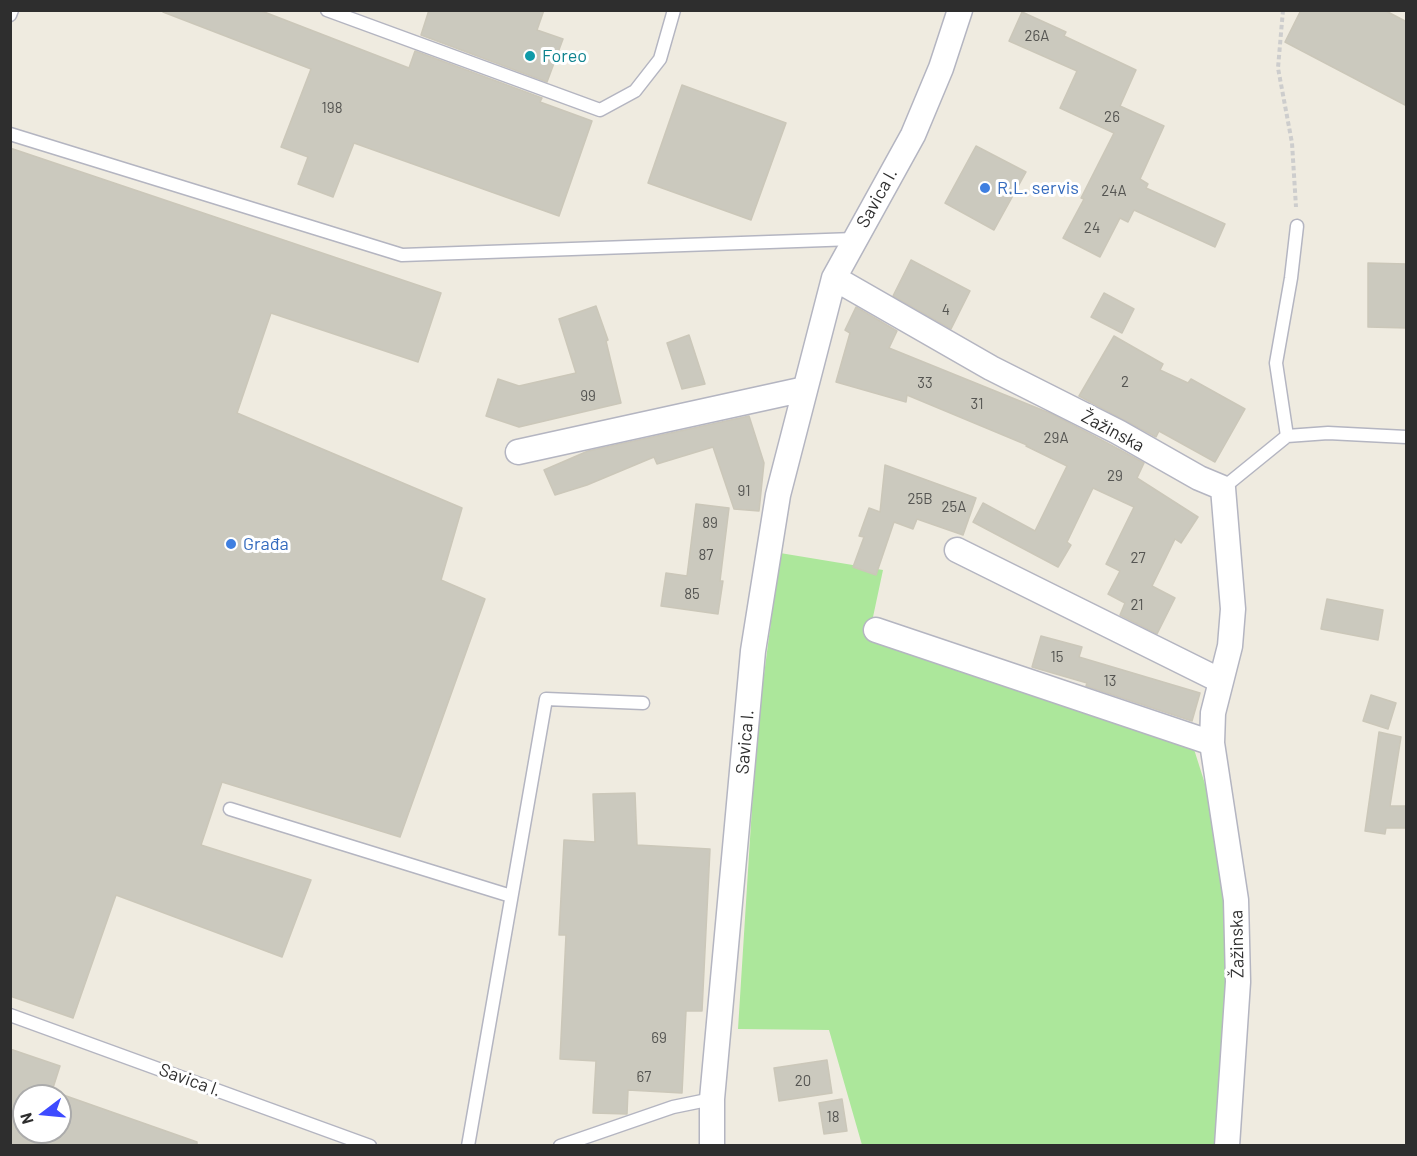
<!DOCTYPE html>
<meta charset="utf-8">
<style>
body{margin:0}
#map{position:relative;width:1417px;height:1156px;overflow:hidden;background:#efebe0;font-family:Barlow,sans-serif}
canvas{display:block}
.frame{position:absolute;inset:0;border:12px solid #2e2e2e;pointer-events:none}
.north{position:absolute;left:12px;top:1084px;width:60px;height:60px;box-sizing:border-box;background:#fff;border:2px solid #ababab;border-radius:50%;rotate:254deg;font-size:16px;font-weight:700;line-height:24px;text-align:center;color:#2e2e2e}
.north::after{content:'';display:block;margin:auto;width:21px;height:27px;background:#3e4bff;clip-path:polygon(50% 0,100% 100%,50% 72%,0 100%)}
</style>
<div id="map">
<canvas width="1417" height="1156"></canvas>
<div class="frame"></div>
<div class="north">N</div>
</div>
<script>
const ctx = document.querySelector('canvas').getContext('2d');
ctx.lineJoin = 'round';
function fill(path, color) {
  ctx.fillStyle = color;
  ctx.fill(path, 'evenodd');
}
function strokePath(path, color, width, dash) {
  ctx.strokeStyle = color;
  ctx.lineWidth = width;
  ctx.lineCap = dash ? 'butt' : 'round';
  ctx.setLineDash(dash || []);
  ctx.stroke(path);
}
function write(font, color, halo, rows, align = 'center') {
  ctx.font = font + ' Barlow,sans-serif';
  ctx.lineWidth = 6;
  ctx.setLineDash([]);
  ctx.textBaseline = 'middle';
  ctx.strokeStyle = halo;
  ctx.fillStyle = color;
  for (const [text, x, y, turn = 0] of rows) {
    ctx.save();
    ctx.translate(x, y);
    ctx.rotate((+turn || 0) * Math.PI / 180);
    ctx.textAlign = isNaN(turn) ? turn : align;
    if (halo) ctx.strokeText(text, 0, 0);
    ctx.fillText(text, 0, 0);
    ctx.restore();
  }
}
fill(new Path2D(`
 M 780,553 L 883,570 L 873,617 L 875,636 L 1193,746 L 1211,803 L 1223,863 L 1227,988 L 1217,1145 L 862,1145 L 829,1030 L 738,1029 L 757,728 Z`), '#ace79b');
const building = new Path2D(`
 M 163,10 L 259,10 L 409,68 L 415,51 L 542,98 L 540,102 L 592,121 L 559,216 L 354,143 L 333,197 L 298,184 L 308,157 L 281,147 L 311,69 L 163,12 Z
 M 429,10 L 544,10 L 537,30 L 563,39 L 547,82 L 421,35 Z
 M 1301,10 L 1384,10 L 1407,22 L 1407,106 L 1285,42 Z
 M 1022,12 L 1066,32 L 1064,36 L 1136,70 L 1120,106 L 1164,126 L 1140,179 L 1148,184 L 1146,188 L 1225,224 L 1215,247 L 1134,210 L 1128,222 L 1120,218 L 1100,257 L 1063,238 L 1084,199 L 1081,198 L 1114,133 L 1060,108 L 1077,71 L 1009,41 Z
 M 682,85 L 786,123 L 751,220 L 648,183 Z
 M 976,146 L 1026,172 L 994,230 L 945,203 Z
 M 10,148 L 441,293 L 418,362 L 271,313 L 237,413 L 462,508 L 441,580 L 485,599 L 400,837 L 222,782 L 201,845 L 311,880 L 282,957 L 116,895 L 73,1018 L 10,996 Z
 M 911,260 L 970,291 L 951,329 L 893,296 Z
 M 1368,263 L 1407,264 L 1407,328 L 1368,327 Z
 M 1104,293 L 1134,309 L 1122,333 L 1091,317 Z
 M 596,306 L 608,340 L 606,341 L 621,403 L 519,427 L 486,416 L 498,379 L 519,386 L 576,373 L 559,319 Z
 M 856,307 L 897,331 L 889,348 L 1052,414 L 1111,445 L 1144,463 L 1137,478 L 1198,517 L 1181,543 L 1175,539 L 1152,586 L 1175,598 L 1157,634 L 1120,615 L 1125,603 L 1108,594 L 1120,571 L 1106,564 L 1134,507 L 1093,488 L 1067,542 L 1071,545 L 1058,567 L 973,522 L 983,503 L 1035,531 L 1067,466 L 1026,446 L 1027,445 L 907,395 L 906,402 L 836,382 L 850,333 L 845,330 Z
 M 689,335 L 705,384 L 682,389 L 667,343 Z
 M 1114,336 L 1163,364 L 1160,370 L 1188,383 L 1191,379 L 1245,409 L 1215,462 L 1159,431 L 1156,437 L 1079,396 Z
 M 749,416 L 764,463 L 759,511 L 734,509 L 713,447 L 657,464 L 654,457 L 587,485 L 555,495 L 544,470 L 588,451 Z
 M 885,465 L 976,498 L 963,535 L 917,519 L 913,529 L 894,522 L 876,575 L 853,567 L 864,537 L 859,536 L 869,508 L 880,512 Z
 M 696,504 L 729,508 L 720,581 L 723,581 L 718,614 L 661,606 L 666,573 L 687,576 Z
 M 1327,599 L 1383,610 L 1378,640 L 1321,629 Z
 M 1041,636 L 1082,647 L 1079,657 L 1200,693 L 1192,721 L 1086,686 L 1087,683 L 1032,667 Z
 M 1371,695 L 1396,703 L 1388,729 L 1363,721 Z
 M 1379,732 L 1401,737 L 1390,806 L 1407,806 L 1407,828 L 1386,828 L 1385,834 L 1365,831 Z
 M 635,793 L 637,845 L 710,849 L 702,1011 L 686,1011 L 682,1093 L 628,1090 L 627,1114 L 593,1113 L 596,1061 L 560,1059 L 566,935 L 559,935 L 564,840 L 595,842 L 593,794 Z
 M 10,1049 L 60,1066 L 52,1091 L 197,1142 L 197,1146 L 10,1146 ZM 24,1096 L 60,1096 L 60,1132 L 24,1132 Z
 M 827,1060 L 832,1093 L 779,1101 L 774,1068 Z
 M 842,1099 L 847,1131 L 824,1134 L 819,1103 Z`);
fill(building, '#cbc9be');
strokePath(building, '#cbc7b9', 1.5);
const lane = new Path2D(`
 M 327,10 L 600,110 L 635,91 L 660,59 L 674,10
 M 10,15 L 12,10
 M 10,134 L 402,255 L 854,239
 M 1287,436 L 1276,363 L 1291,278 L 1297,226
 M 1223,488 L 1287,436 L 1328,433 L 1406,437
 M 230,809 L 511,896
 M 10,1015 L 370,1146
 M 468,1146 L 546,699 L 643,703
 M 560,1146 L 673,1107 L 712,1099`);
const street = new Path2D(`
 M 834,278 L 991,368 L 1118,432 L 1199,478 L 1223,488 L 1233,609 L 1230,646 L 1213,713 L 1212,743 L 1236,900 L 1238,982 L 1227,1146
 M 518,452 L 805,389
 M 957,550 L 1221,681
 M 876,630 L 1212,743
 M 712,1146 L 712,1099 L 753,651 L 778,495 L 834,278 L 913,135 L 941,68 L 960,10`);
strokePath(lane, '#b4b5c1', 15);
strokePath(street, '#b4b5c1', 27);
strokePath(new Path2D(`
 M 1283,10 L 1278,68 L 1292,143 L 1296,207`), '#cdcdcd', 4, [4.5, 3]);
strokePath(lane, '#fff', 12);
strokePath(street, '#fff', 24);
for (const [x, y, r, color] of [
 [530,56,6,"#0f9aa8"],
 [985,188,6,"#3f7fe0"],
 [231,544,6,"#3f7fe0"]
]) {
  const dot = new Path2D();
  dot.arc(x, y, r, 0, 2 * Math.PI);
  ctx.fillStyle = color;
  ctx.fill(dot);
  strokePath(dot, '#fff', 2);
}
write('15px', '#555552', null, [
 ["26A",1037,36],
 ["198",332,108],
 ["26",1112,117],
 ["24A",1114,191],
 ["24",1092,228],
 ["4",946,310],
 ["2",1125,382],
 ["33",925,383],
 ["99",588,396],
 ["31",977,404],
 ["29A",1056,438],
 ["29",1115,476],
 ["91",744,491],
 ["25B",920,499],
 ["25A",954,507],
 ["89",710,523],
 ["87",706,555],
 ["27",1138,558],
 ["85",692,594],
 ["21",1137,605],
 ["15",1057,657],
 ["13",1110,681],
 ["69",659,1038],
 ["67",644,1077],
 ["20",803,1081],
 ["18",833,1117]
]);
write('18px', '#0d838f', '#fff', [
 ["Foreo",542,56]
], 'left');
write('18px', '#366cbe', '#fff', [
 ["R.L. servis",997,188],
 ["Građa",243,544]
], 'left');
write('18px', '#2e2e2e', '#fff', [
 ["Savica I.",877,198,-61],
 ["Žažinska",1113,431,28],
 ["Savica I.",745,742,-85],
 ["Žažinska",1237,944,-91],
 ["Savica I.",190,1080,20]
]);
</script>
